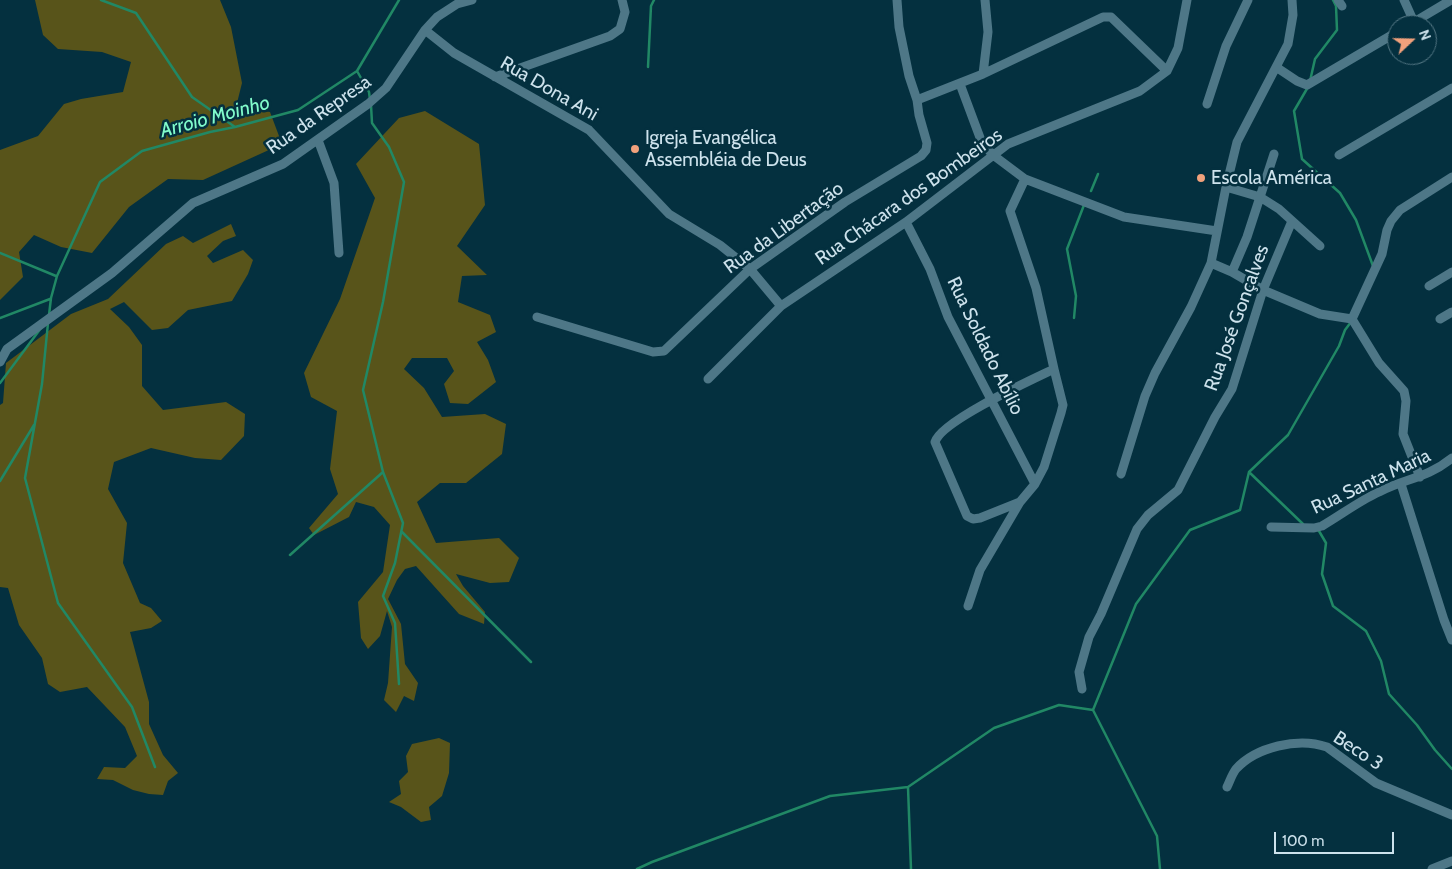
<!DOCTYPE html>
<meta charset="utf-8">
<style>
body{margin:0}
#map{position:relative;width:1452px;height:869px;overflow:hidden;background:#04303f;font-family:Cabin,sans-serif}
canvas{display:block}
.north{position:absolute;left:1387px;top:15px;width:50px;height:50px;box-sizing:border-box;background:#04303f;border:1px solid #547784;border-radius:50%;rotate:69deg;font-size:14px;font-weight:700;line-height:20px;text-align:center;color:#cde2ec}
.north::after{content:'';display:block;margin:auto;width:18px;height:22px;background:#f1a17c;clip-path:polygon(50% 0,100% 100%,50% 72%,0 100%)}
.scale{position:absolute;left:1274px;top:832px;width:120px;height:22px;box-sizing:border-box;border:2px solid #cde2ec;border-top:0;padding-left:6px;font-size:15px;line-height:18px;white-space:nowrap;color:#cde2ec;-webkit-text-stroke:4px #04303f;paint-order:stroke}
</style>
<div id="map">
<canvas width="1452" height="869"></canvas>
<div class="north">N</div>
<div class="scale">100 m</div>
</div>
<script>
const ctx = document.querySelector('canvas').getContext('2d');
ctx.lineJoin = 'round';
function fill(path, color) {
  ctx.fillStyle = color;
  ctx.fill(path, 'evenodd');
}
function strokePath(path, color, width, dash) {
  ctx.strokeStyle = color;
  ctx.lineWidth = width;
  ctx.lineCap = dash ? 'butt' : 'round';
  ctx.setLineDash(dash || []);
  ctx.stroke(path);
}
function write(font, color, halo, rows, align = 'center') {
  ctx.font = font + ' Cabin,sans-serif';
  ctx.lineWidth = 5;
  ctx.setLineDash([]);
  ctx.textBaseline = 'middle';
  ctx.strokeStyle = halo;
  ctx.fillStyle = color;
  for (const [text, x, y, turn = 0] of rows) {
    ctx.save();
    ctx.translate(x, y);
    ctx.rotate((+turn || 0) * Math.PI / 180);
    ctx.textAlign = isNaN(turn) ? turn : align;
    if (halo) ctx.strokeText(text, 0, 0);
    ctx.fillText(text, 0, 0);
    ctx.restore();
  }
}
fill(new Path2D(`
 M 35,0 L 220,0 L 231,27 L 242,83 L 236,107 L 270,112 L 282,144 L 203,180 L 168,179 L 129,207 L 92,253 L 61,247 L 34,235 L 19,252 L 23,277 L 0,300 L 0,150 L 38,136 L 64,104 L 81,99 L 123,92 L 131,62 L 102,52 L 58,49 L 43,35 Z
 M 425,111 L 479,144 L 485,205 L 457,246 L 487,275 L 462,276 L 458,302 L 490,315 L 496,332 L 477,342 L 488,360 L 496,382 L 468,404 L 450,403 L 444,384 L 454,371 L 447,358 L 412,358 L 404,369 L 424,388 L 442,417 L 485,414 L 506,424 L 502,454 L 466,483 L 440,483 L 417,502 L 436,543 L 499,538 L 519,558 L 509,582 L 490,583 L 456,574 L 463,586 L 485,612 L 484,624 L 459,614 L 416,566 L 405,569 L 397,580 L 388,599 L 401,624 L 405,664 L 418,683 L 414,701 L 404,696 L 396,712 L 384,700 L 388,683 L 392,627 L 387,611 L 380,636 L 368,649 L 361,638 L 358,602 L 383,572 L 390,525 L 374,507 L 356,502 L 349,517 L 314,535 L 309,528 L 338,494 L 330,469 L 337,411 L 311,397 L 304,373 L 340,299 L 375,198 L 356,164 L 399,118 Z
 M 231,224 L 236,236 L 223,241 L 207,256 L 213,263 L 243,250 L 253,260 L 248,274 L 232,301 L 188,310 L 168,328 L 152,330 L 124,302 L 110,309 L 129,327 L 142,345 L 142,386 L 163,410 L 226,402 L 245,414 L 244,436 L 221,460 L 195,458 L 151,448 L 114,462 L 108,489 L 127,523 L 123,563 L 140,603 L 151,608 L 162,621 L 151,628 L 130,632 L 149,702 L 149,724 L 163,755 L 178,773 L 168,781 L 163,795 L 149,794 L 133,790 L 113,780 L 97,779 L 104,767 L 125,768 L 137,756 L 125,727 L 87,687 L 60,692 L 48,684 L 42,658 L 19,625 L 8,588 L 0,587 L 0,405 L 3,403 L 6,363 L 71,314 L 108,299 L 166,244 L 183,236 L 193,243 Z
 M 439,738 L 450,743 L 449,773 L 442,796 L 429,807 L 431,820 L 421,822 L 401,807 L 389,802 L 401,794 L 399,781 L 408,772 L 406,756 L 412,744 Z`), '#58541a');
strokePath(new Path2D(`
 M 101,0 L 136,13 L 192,97 L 235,127
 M 648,67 L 651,6 L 654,0
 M 357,71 L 369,92 L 370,100
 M 1310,81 L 1315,59 L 1337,30 L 1336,6 L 1333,0
 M 1308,87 L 1294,111 L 1302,159 L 1340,193 L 1356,220 L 1373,266
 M 371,105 L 372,123 L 389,147 L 404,182 L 383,302 L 363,390 L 383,472 L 403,523 L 395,563 L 383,596 L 395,623 L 399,684
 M 1091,191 L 1098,174
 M 0,253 L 56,276
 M 49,315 L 51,298 L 57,276 L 100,182 L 142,151 L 210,132 L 235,127 L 298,110 L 357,71 L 399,0
 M 0,318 L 50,299
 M 1074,318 L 1076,296 L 1067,249 L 1084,205
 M 48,323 L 42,384 L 25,478 L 58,603 L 132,707 L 155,767
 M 0,383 L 41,328
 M 1249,472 L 1303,524
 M 0,481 L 34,425
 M 1317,530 L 1319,531 L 1326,543 L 1322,574 L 1333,606 L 1366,631 L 1381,661 L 1389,694 L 1417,725 L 1435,750 L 1452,769
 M 402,532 L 531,662
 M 290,555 L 383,472
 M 1093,710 L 1157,836 L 1160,869
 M 908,787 L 911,869
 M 637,869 L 652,862 L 830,796 L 908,787 L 994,728 L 1059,705 L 1093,710 L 1136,604 L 1190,530 L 1240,510 L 1249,472 L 1288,435 L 1339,346 L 1345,330 L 1351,322`), '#218865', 2.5);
strokePath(new Path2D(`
 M 1338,0 L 1342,6
 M 1404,0 L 1414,22
 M 1409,25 L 1451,0
 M 425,30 L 454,53 L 589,130 L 669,214 L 720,245 L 750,269 L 781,306
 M 1276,67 L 1297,81 L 1307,85 L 1397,32
 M 983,74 L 988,32 L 985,0
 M 495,77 L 610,36 L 620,29 L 625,12 L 622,0
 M 960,84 L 982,143 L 993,155 L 1025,179 L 1124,217 L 1217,231
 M 917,100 L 983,74 L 1103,17 L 1111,17 L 1167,71
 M 1207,104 L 1226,46 L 1248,0
 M 318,140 L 334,183 L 339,253
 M 1339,155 L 1452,88
 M 1226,187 L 1260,197 L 1279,209 L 1320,246
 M 906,222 L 930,269 L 948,317 L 1035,484
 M 1211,263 L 1232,272 L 1263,290 L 1320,314 L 1352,319
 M 1232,272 L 1247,237 L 1274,154
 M 1429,286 L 1452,272
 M 537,317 L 653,352 L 664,351 L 750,269 L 845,202 L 921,156 L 926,150 L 927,143 L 919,115 L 917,100 L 909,76 L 899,27 L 897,0
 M 1352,319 L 1382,254 L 1387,230 L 1391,221 L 1400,210 L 1452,177
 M 1352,319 L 1379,363 L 1404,391 L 1406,401 L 1403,434 L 1420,477
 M 1440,319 L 1452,312
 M 0,362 L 7,349 L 112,273 L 193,203 L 283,164 L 368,104 L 386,88 L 425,30 L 437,17 L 457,4 L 472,0
 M 708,379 L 781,306 L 906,222 L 1008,144 L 1140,91 L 1167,71 L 1178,48 L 1187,0
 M 1121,474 L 1145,396 L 1155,373 L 1191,307 L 1211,263 L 1226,187 L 1237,142 L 1288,44 L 1293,15 L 1292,0
 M 1401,484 L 1444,620 L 1452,640
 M 1020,502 L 980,518 L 973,519 L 967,516 L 935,442 C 941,421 1031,380 1054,369 L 1036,288 L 1010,211 L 1025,179
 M 1271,527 L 1314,528 L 1322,526 C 1341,515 1359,501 1379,492 C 1406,478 1426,479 1452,458
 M 968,606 L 980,570 L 1020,502 L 1035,484 L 1044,467 L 1061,413 L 1063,405 L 1054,369
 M 1082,689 L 1079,672 L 1089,637 L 1101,614 L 1137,529 L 1148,515 L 1178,490 L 1215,417 L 1232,389 L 1263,290 L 1292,221
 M 1227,787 C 1230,781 1232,774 1236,769 C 1256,747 1298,737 1327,747 L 1376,783 L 1452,815
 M 1432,869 L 1452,861`), '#4e7787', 9);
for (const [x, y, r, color] of [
 [635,149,5,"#f1a17c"],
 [1201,178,5,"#f1a17c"]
]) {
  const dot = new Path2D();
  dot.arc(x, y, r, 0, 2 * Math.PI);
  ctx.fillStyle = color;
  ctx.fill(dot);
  strokePath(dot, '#04303f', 2);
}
write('19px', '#cde2ec', '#04303f', [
 ["Rua Dona Ani",549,89,30],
 ["Rua da Represa",319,115,-35],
 ["Rua Chácara dos Bombeiros",909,197,-35],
 ["Rua da Libertação",784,228,-36],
 ["Rua José Gonçalves",1237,318,-70],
 ["Rua Soldado Abílio",985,346,64],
 ["Rua Santa Maria",1371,482,-25],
 ["Beco 3",1358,751,33]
]);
write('19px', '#cde2ec', '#04303f', [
 ["Igreja Evangélica",645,138],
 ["Assembléia de Deus",645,160],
 ["Escola América",1211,178]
], 'left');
write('italic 20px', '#81fbcb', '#04303f', [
 ["Arroio Moinho",215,117,-15]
]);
</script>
